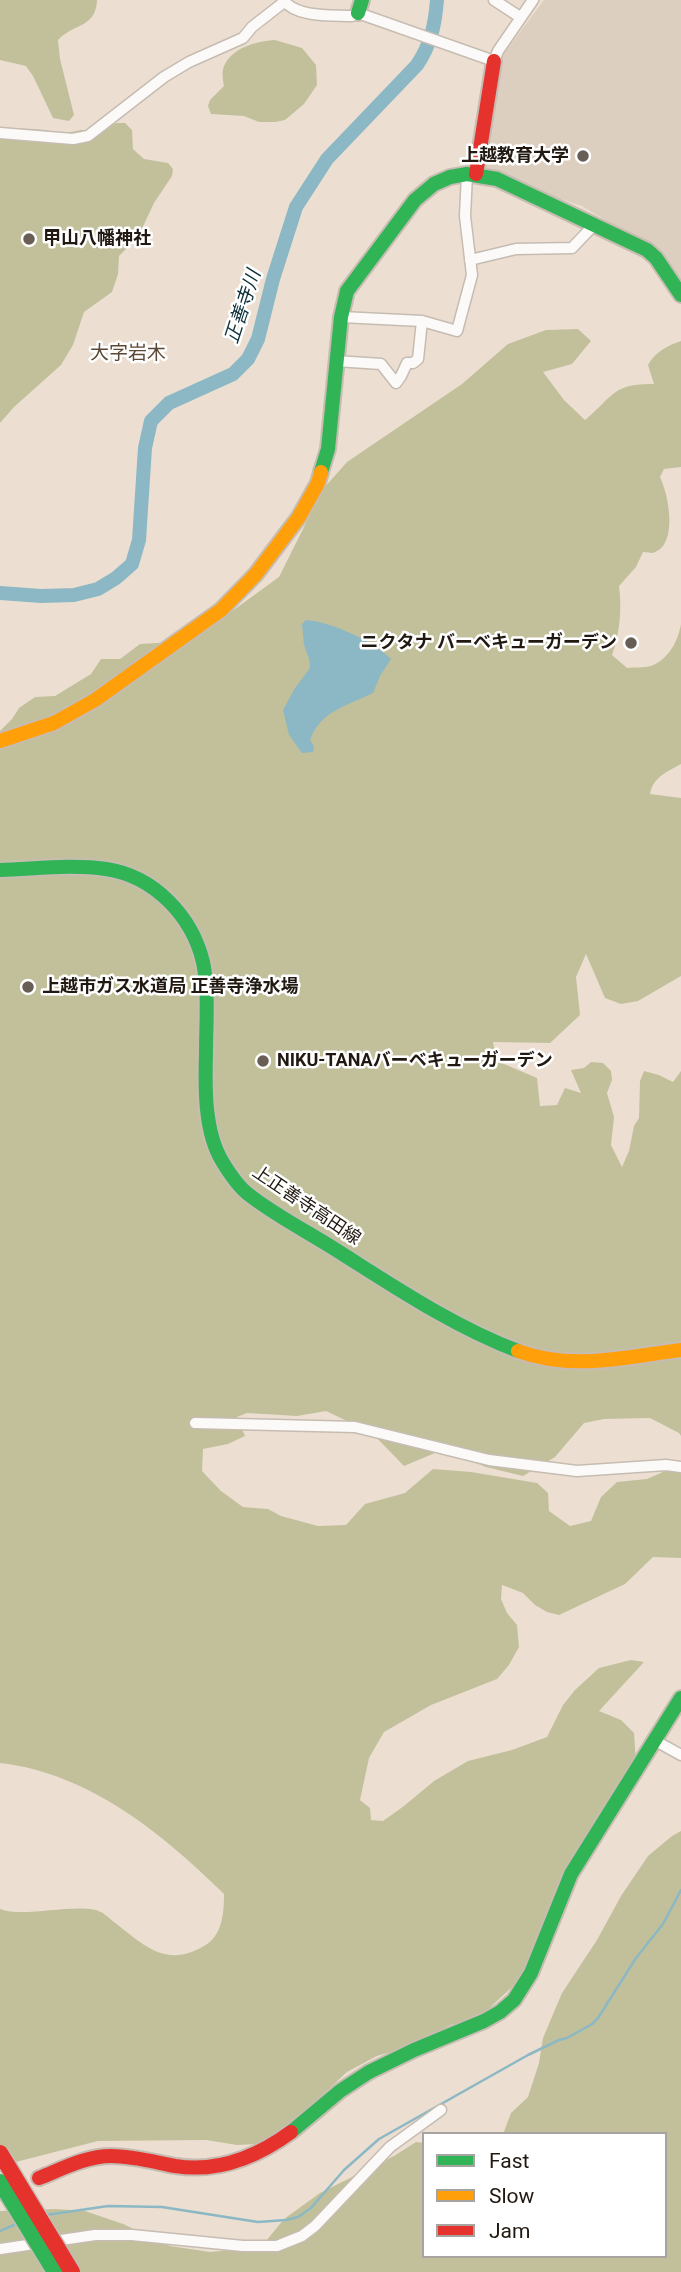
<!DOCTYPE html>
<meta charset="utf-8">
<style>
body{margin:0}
#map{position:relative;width:681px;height:2272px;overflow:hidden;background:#ecdfd2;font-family:Roboto,sans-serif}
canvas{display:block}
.legend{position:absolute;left:422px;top:2132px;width:245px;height:126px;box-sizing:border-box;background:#fff;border:2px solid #a6a3a0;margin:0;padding:9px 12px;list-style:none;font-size:21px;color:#211911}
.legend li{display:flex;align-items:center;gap:14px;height:35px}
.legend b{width:35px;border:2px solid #a6a3a0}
</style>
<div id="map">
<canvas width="681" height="2272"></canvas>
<ul class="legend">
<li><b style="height:9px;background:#30b455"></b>Fast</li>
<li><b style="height:9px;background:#ff9f0a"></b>Slow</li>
<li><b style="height:9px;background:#e5322d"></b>Jam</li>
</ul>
</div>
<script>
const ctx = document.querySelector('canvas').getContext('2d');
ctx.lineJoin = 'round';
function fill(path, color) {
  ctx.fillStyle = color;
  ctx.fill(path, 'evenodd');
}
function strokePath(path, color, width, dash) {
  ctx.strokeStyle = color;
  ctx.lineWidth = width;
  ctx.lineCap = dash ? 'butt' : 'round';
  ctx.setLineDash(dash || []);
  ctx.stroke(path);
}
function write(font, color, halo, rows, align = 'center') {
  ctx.font = font + ' Roboto,"Noto Sans JP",sans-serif';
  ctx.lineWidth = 5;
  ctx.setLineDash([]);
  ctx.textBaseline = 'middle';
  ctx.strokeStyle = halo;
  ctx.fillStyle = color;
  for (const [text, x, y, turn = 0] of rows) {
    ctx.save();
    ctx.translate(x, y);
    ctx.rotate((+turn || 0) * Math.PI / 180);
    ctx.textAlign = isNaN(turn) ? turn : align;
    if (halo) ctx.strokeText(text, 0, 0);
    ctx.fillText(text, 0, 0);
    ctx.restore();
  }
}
fill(new Path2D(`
 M 544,0 L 681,0 L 681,291 L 655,250 L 582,206 L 518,185 L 485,168 L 486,143 L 499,60 Z`), '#ddcfc0');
fill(new Path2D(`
 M 0,0 L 97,0 C 96,28 74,23 58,40 L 60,59 L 74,115 L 69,121 L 53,118 L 33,76 L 26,66 L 0,60 Z
 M 275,40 L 302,48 L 316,65 L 317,85 L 304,104 L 285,120 L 275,122 L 259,122 L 244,116 L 211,114 L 208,106 L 210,100 L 224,86 C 223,81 222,73 223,69 C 229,48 257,41 275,40 Z
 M 116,123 L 125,123 L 132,130 L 133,149 L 144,159 L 168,163 L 173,169 L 172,176 L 154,203 L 138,237 L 119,256 L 118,274 L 112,292 L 84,312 L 73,345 L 61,365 L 14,407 L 0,423 L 0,128 L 36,129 L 66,133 L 81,130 L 103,131 Z
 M 578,329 L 591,341 L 572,364 L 543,372 L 564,400 L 585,420 C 613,397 612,383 654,384 L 648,365 C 654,353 668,345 681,341 L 681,467 L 664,469 L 660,477 C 668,494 675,530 663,546 C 661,549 657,551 653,553 L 643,552 L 636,567 L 619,586 C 622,609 620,633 612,655 L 627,668 C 634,667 644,668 651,666 C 669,659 678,641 681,624 L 681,764 C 667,772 653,777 650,794 L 681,798 L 681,976 L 638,1001 L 621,1004 L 605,998 L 586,954 L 576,977 L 580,1015 L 550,1043 L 493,1042 L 497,1061 L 537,1078 L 540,1106 L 557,1105 L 565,1088 L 581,1093 L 571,1070 L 584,1068 L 591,1062 L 603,1063 L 611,1071 L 612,1080 L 607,1093 L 614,1117 L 611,1145 L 622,1167 L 629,1151 L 634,1126 L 639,1118 L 640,1081 L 644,1071 L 659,1075 L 673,1082 L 681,1071 L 681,1436 L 679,1433 L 650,1418 L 604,1419 L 584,1423 L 555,1457 L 523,1476 L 486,1467 L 442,1450 L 404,1466 L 372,1433 L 326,1411 L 297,1416 L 247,1413 L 237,1417 L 245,1436 L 228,1444 L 203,1449 L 202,1471 L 221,1491 L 243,1507 L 268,1509 L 281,1516 L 318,1526 L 346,1525 L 365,1504 L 405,1493 L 433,1469 L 471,1472 L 537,1483 L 548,1493 L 549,1511 L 570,1526 L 591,1521 L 601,1497 L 617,1482 L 647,1479 L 681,1464 L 681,1558 L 653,1557 L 625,1584 L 559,1615 L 547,1612 L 535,1605 L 523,1593 L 502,1585 L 501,1599 L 507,1613 L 517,1625 L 519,1647 L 509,1665 L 497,1679 L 431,1705 L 384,1732 L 369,1758 L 360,1800 L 370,1808 L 371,1820 L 383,1821 L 404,1806 L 434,1781 L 468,1761 L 512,1750 L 547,1737 L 563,1705 L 575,1690 L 599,1668 L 631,1660 L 644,1662 L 599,1711 L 621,1720 L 634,1733 L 636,1763 L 531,1959 L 513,1986 L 481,2016 L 450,2025 L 414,2045 L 377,2056 L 347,2072 L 280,2134 L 258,2144 L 237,2145 L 206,2140 L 98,2141 L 0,2166 L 0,1909 C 24,1918 67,1904 96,1910 C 103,1912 108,1917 114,1922 C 143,1944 165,1969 204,1946 C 222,1936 224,1914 224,1894 C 163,1834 89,1773 0,1763 L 0,731 L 12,719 L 19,708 L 35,697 L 55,696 L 91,674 L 101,659 L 120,659 L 140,644 L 191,641 L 279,577 L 323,489 L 347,462 L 462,384 L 508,344 L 546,330 Z
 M 681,1831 L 681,2272 L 0,2272 L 0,2211 L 56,2209 L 85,2211 L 123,2224 L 170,2246 L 210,2252 L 241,2249 L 266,2241 L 284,2219 L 320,2193 L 394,2156 L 416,2142 L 424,2143 L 424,2256 L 665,2256 L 665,2134 L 503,2134 L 511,2113 L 528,2097 L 539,2063 L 543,2038 L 562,1993 L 597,1940 L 621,1896 L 648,1856 L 672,1836 Z`), '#c2c09b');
fill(new Path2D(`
 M 306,620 C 332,622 373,641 391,659 L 380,676 L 373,693 C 348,706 321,710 310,740 L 314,746 L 313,752 L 302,753 L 289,735 L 283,710 L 295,688 L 310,668 L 309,659 L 304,645 L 302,624 Z`), '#8bb8c4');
strokePath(new Path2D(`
 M 46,2215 L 108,2206 L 162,2207 L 258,2222 L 286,2220 L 298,2217 L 311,2208 L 344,2170 L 379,2139 L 528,2055 L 559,2040 L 567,2038 L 592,2024 L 598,2018 L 636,1958 L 663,1924 L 681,1890
 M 0,2231 L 16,2224`), '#8bb8c4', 2.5);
strokePath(new Path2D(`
 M 0,593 L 41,596 L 74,595 L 98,589 L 116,578 L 132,564 L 139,540 L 145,448 L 151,421 L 169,403 L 233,374 L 248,359 L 258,339 L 273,279 L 296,207 L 327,159 L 417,65 C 431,44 435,25 437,0`), '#8bb8c4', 14);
const street = new Path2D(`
 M 283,0 C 298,18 330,15 352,16 L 358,13 L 494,61 L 498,51 L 533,0
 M 494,0 L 520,17
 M 0,133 L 73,139 L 88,136 L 164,77 L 189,62 L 243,38 L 252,27 L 284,2
 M 470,260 L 516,249 L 572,248 L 593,226
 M 341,317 L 422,321 L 457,331 L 472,275 L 465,216 L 467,174
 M 336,361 L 381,364 L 396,383 L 401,376 L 407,363 L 413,363 L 418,359 L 422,321
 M 195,1423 L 355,1427 L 489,1460 L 577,1471 L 666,1465 L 681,1467
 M 654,1740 L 681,1755
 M 0,2249 L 95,2235 L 132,2235 L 243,2246 L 277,2246 L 302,2236 L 315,2226 L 390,2147 L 441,2110`);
const fast = new Path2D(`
 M 358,13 L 362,0
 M 321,472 L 328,449 L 341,317 L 347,291 L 415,200 L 434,184 L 450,177 L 467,174 L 497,179 L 647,250 L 656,258 L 681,295
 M 0,870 C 35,869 71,864 106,869 C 154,876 192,916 203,962 C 209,991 206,1023 206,1052 C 205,1086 204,1131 222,1161 C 228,1171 239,1187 248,1194 C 273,1214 306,1231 333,1248 C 392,1285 452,1326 518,1351
 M 291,2132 L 340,2091 L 369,2072 L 414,2050 L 484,2021 L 500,2012 L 514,2000 L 531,1973 L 571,1874 L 681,1698`);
const slow = new Path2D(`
 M 0,741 L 54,723 L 95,700 L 221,610 L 256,574 L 299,517 L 318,483 L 321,472
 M 518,1351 C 573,1371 625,1357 681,1350`);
const jam = new Path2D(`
 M 476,174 L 494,61
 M 39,2178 C 62,2169 86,2156 111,2156 C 133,2156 154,2162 175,2166 C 219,2173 257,2157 291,2132`);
strokePath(street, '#c6bcb2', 13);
strokePath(fast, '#c6bcb2', 18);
strokePath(slow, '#c6bcb2', 18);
strokePath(jam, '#c6bcb2', 18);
strokePath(street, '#fcfaf8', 10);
strokePath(fast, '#30b455', 14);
strokePath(slow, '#ff9f0a', 14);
strokePath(jam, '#e5322d', 14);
const fastBridge = new Path2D(`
 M 0,2182 L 55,2272`);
const jamBridge = new Path2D(`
 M 0,2153 L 72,2272`);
strokePath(fastBridge, '#c3bdb7', 19, []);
strokePath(jamBridge, '#c3bdb7', 19, []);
strokePath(fastBridge, '#30b455', 16);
strokePath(jamBridge, '#e5322d', 16);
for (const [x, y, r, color] of [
 [583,156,7,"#685e55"],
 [29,239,7,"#685e55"],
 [631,643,7,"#685e55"],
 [28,987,7,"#685e55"],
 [263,1061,7,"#685e55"]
]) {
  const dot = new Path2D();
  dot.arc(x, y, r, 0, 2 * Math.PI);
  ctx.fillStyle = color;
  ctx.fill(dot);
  strokePath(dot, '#fff', 2.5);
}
write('bold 18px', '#211911', '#fff', [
 ["上越教育大学",569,156,"right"],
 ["甲山八幡神社",43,239],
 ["ニクタナ バーベキューガーデン",617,643,"right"],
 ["上越市ガス水道局 正善寺浄水場",42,987],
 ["NIKU-TANAバーベキューガーデン",277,1061]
], 'left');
write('18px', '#211911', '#fff', [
 ["上正善寺高田線",306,1206,34]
]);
write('italic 19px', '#0e313a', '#fff', [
 ["正善寺川",244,307,-72]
]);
write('19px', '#5c4935', '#fff', [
 ["大字岩木",128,354]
]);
</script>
